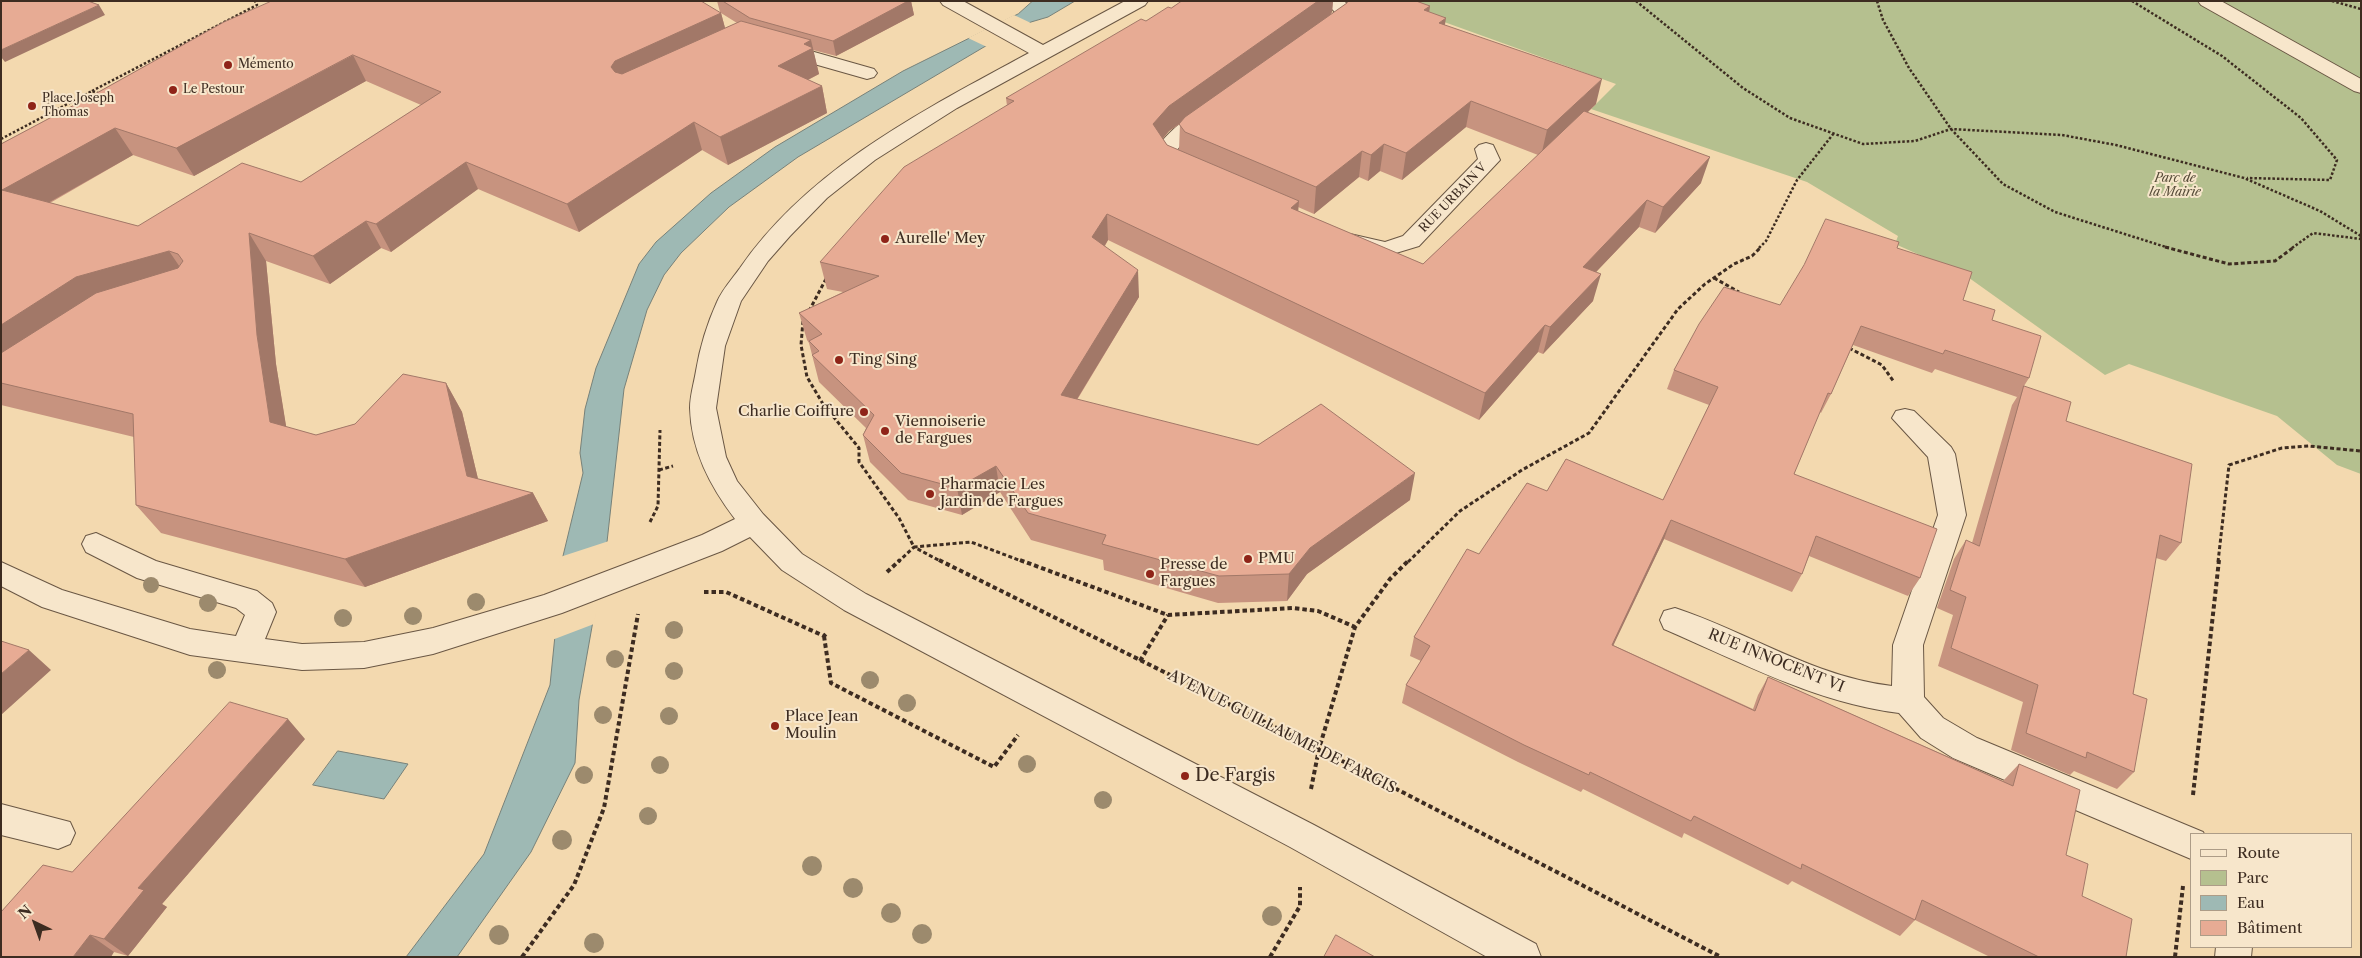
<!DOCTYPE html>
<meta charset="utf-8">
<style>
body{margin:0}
#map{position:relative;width:2362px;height:958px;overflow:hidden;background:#f3d9af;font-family:"Libre Caslon Text",serif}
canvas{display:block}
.frame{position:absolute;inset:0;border:2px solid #3d2c21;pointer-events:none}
.legend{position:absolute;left:2190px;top:833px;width:162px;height:115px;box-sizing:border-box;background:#f7e6cb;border:1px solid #ad9c87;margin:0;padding:6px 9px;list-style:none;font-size:15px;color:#3d2c21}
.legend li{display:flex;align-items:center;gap:10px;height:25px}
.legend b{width:25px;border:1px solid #ad9c87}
.north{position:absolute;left:10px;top:898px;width:50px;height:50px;-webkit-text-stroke:4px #f7e6cb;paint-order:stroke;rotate:318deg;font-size:14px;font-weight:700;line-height:20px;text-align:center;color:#3d2c21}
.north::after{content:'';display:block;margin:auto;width:18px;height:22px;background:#3d2c21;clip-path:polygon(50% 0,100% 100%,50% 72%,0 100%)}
</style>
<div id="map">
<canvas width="2362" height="958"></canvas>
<div class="frame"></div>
<ul class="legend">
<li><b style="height:6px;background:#f7e6cb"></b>Route</li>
<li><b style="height:14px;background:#b5c08f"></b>Parc</li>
<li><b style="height:14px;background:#9eb9b4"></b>Eau</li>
<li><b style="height:14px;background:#e7ab94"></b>Bâtiment</li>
</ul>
<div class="north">N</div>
</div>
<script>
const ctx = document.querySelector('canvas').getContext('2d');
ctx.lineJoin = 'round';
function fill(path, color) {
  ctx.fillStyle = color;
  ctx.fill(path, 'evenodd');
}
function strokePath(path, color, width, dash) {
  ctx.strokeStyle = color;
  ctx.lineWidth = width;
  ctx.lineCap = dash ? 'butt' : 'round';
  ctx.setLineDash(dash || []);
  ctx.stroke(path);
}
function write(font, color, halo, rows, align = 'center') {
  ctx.font = font + ' "Libre Caslon Text",serif';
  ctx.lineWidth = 4;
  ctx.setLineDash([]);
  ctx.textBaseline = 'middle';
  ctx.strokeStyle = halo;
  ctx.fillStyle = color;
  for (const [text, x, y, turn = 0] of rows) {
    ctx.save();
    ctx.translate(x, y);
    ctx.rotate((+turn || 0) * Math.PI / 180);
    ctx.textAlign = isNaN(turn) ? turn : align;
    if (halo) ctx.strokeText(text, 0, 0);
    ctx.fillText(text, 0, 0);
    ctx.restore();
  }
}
fill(new Path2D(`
 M 1386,1 L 2353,1 L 2361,3 L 2361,474 L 2337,465 L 2277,416 L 2129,364 L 2105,375 L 1965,275 L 1895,244 L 1898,236 L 1807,182 L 1591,109 L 1616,84 Z`), '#b5c08f');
const water = new Path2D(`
 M 1033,1 L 1075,1 L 1048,17 L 1031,22 L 984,47 L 798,157 L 729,207 L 681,253 L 664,275 L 647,310 L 624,389 L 607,542 L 579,700 L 575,763 L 531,852 L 457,957 L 406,957 L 484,854 L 550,685 L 563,556 L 583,473 L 580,453 L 585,409 L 596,368 L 639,264 L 656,242 L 711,193 L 775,147 L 903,71 L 1018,14 Z
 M 338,751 L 408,764 L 384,799 L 313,785 Z`);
fill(water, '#9eb9b4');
strokePath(water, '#778179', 1);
fill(new Path2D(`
 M 1014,15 L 1033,24 L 987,47 L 968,38 Z
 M 609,541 L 594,624 L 552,640 L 560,557 Z`), '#f3d9af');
const minor = new Path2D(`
 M 940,1 L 963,1 L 1043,45 L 1125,1 L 1148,1 L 1145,5 L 957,108 L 875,160 L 827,198 L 790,236 L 768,261 L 741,301 L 725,346 L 716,408 L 726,457 L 737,481 L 763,514 L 802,554 L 866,594 L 1314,825 L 1536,944 L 1541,957 L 1487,957 L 1290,847 L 844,610 L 782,570 L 750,537 L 722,551 L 562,613 L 433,654 L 364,668 L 302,670 L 190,655 L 42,607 L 1,586 L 1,562 L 62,590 L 190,629 L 236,636 L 245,615 L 236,608 L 137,578 L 86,552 L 82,544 L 86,536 L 96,533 L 156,561 L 257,591 L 272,603 L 276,612 L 265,639 L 302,644 L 364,642 L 433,628 L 544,595 L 702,535 L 735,519 C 710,486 691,450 690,408 C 690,396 694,383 696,371 C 700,347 707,324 717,302 C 722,290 732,279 740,268 C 810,167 924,110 1029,53 L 943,5 Z
 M 1324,1 L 1344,1 L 1354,11 C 1345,24 1332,42 1314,38 L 1312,34 L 1335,12 Z
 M 2198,1 L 2221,1 L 2361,79 L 2361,93 L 2354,91 L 2201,5 Z
 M 779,42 L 874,69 L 877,73 L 874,77 L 867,79 L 772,52 L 769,48 L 772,44 Z
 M 1211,107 L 1218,109 L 1221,113 L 1218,117 L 1184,141 L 1177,150 C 1184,160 1194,161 1200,170 L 1197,175 C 1176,180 1166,165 1155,150 C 1167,133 1190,112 1211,107 Z
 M 1486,143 L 1493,145 L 1500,160 L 1419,246 L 1386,256 L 1342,246 L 1339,241 L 1342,236 L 1350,234 L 1385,242 L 1403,236 L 1478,159 L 1475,149 L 1479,145 Z
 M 1905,409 L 1914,411 L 1951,447 L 1955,454 L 1966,515 L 1923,645 L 1924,697 L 1943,718 L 1977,738 L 2203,832 L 2204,834 L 2191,834 L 2191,859 L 1953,758 L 1921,738 L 1899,713 C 1816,703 1741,662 1664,629 L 1660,620 L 1664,611 L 1675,608 C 1748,632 1814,677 1892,686 L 1893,645 L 1938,515 L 1928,457 L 1892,418 L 1896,411 Z
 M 1,804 L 70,822 L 75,833 L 70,844 L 58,849 L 1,835 Z
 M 2216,947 L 2252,947 L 2251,957 L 2215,957 Z`);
strokePath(minor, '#6a5744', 2);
strokePath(new Path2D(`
 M 1636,1 L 1743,88 L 1790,118 L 1863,144 L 1915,141 L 1951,129 L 2062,135 L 2116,145 L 2244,178 L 2320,211 L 2361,236
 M 1877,1 L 1883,20 L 1909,68 L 1951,129 L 2003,184 L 2055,212 L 2169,248
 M 2132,1 L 2222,56 L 2301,118 L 2337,160 L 2330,180 L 2247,178
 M 2332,1 L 2361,9
 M 92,91 L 257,5 L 255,1
 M 1,139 L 92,91 L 101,94
 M 1759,248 L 1766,241 L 1797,180 L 1834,133
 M 2292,248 L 2313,233 L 2361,239`), '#3d2c21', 2.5, [2.5, 2]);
strokePath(new Path2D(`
 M 2165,247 L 2229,264 L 2275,261 L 2294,247
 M 1714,278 L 1739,292
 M 809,311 L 827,277
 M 803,321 L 801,345 L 807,377 L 823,404 L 859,448 L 859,462 L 899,518 L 914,547 L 971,542 L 1024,562
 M 1849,348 L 1882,365 L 1894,382
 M 659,470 L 673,466
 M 650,522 L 658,506 L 660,430
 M 898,562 L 914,547 L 942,562
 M 1408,562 L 1460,511 L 1522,470 L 1589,433 L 1678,309 L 1705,284 L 1734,264 L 1752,256 L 1761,247
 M 2218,562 L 2229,465 L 2282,448 L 2309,446 L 2361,451`), '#3d2c21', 3, [4, 2.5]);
strokePath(new Path2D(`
 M 939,560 L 1319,749 L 1721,957
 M 1020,560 L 1168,615 L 1293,608 L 1318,611 L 1355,627
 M 887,572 L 900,560
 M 704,592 L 726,592 L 824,636 L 827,633
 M 824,636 L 831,683 L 994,767 L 1018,735
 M 1140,661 L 1168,615
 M 1311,789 L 1319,749 L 1355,627 L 1390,579 L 1409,560
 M 2193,795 L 2219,560
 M 522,957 L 574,885 L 604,808 L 638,614
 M 1270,957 L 1300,906 L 1300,887
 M 2175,957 L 2183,886`), '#3d2c21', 4, [4.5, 3]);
fill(minor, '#f7e6cb');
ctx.fillStyle = '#9c8a6d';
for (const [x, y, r] of [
 [49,102,5.5],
 [151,585,8],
 [476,602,9],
 [208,603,9],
 [413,616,9],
 [343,618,9],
 [674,630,9],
 [615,659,9],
 [217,670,9],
 [674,671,9],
 [870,680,9],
 [907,703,9],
 [603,715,9],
 [669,716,9],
 [1027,764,9],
 [660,765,9],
 [584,775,9],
 [1103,800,9],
 [648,816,9],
 [562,840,10],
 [812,866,10],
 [853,888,10],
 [891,913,10],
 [1272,916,10],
 [922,934,10],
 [499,935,10],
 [594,943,10]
]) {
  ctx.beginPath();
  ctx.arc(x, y, r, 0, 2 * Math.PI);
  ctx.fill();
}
fill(new Path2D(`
 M 717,1 L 911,1 L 914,15 L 836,56 L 813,50 L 819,74 L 808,80 L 822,86 L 827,113 L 728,165 L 702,150 L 579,232 L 478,189 L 391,252 L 381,248 L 330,284 L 266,261 L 276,364 L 286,427 L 316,435 L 355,424 L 446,383 L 462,412 L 478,479 L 533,493 L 548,521 L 365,587 L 161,533 L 136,505 L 134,437 L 1,405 L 1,144 L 95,94 L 224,22 L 720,12 ZM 721,13 L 737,23 L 725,28 ZM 366,81 L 421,105 L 301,182 L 138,226 L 50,203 L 133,155 L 194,176 Z
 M 1182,1 L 1333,1 L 1332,12 L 1329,16 L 1347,3 L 1348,2 L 1346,1 L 1416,1 L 1430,6 L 1429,12 L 1445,25 L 1596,104 L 1587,113 L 1701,183 L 1655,233 L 1639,227 L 1596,272 L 1593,301 L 1543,354 L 1538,352 L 1479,420 L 1108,240 L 1105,246 L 1139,297 L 1077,400 L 1410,500 L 1307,574 L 1287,601 L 1218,603 L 1104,570 L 1103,560 L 1031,540 L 1000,492 L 962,515 L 908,500 L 870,462 L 863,435 L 866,428 L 819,382 L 809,343 L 807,340 L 799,313 L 843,292 L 827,289 L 820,262 L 1007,106 L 1006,98 L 1146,21 L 1171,8 ZM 1180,124 L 1179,150 L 1167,145 L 1163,139 L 1169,131 ZM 1466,127 L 1538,155 L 1423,264 L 1298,211 L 1298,207 L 1314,214 L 1359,177 L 1368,181 L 1380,171 L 1402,180 Z
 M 1897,248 L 1963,300 L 1992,320 L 2029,378 L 2017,397 L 1935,369 L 1932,373 L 1853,345 L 1831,394 L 1821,413 L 1820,412 L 1794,474 L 1920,578 L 1908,596 L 1809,556 L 1802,574 L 1792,592 L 1664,539 L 1613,645 L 1753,709 L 1758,695 L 1768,677 L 2003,781 L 2019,764 L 2066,855 L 2082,896 L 2126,957 L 1990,957 L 1915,920 L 1900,936 L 1792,881 L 1788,885 L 1684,833 L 1682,838 L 1583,789 L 1581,792 L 1518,762 L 1402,703 L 1406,685 L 1421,661 L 1410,656 L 1414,637 L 1479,554 L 1547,491 L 1663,500 L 1709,405 L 1667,389 L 1674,370 L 1780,305 Z
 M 2024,386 L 2066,421 L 2181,543 L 2166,561 L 2156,558 L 2133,694 L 2134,772 L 2117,789 L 2074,771 L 2070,775 L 2011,750 L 2023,702 L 1938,666 L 1953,615 L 1937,608 L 1954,559 L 1966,540 L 1972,543 L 2012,405 Z
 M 305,739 L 162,904 L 167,907 L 128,956 L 114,952 L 1,957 L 72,872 Z`), '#c7937f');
fill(new Path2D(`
 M 908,1 L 911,1 L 914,15 L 836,56 L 833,41 Z
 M 1318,1 L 1333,1 L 1332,12 L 1328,18 L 1169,131 L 1153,150 L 1153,124 L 1169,106 Z
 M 99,5 L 105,15 L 5,62 L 1,57 L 1,50 Z
 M 1430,6 L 1426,31 L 1424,10 Z
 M 721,13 L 728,39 L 620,94 L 611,67 L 615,61 Z
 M 1446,18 L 1442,43 L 1439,23 Z
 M 811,40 L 819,74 L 784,92 L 778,66 L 804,44 Z
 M 353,55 L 366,81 L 194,176 L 176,148 Z
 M 1602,79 L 1596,104 L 1541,156 L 1547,130 Z
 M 822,86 L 827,113 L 728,165 L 720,137 Z
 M 1471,101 L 1466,127 L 1402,180 L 1406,153 Z
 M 694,122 L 702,150 L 579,232 L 567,204 Z
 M 115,128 L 133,155 L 23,217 L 2,190 Z
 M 1384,144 L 1380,171 L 1368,181 L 1371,155 Z
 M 1362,151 L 1359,177 L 1314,214 L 1316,187 Z
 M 1710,157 L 1701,183 L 1655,233 L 1663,207 Z
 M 466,162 L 478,189 L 391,252 L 376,224 Z
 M 1647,200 L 1639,227 L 1576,293 L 1583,267 Z
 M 1299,201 L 1297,228 L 1291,208 Z
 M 1107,214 L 1108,240 L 1094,263 L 1092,237 Z
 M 366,221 L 381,248 L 330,284 L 313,256 Z
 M 249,233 L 266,261 L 276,364 L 290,450 L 270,422 L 257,335 Z
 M 169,251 L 188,279 L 1,370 L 1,325 L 76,277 Z
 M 1138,270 L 1139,297 L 1063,422 L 1061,395 Z
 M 1601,274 L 1593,301 L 1543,354 L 1550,327 Z
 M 1545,325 L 1538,352 L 1479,420 L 1485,393 Z
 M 446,383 L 462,412 L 484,504 L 467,476 Z
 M 996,466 L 1000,492 L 962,515 L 957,488 Z
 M 1415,473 L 1410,500 L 1307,574 L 1287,601 L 1289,574 L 1310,548 Z
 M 533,493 L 548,521 L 365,587 L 345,559 Z
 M 1671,520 L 1664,539 L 1605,663 L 1612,645 Z
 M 29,650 L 51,670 L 1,715 L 1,674 Z
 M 288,719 L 305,739 L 162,904 L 167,907 L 128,956 L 104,939 L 138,888 Z
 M 90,935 L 114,952 L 111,957 L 73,957 Z`), '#a27868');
const building = new Path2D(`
 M 1,1 L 88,1 L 99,5 L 1,50 Z
 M 272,1 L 701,1 L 721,13 L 615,61 L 611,67 L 615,72 L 622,74 L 741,21 L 811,40 L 804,44 L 813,48 L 778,66 L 822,86 L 720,137 L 694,122 L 567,204 L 466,162 L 376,224 L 366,221 L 313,256 L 249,233 L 257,335 L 270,422 L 316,435 L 355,424 L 403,374 L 446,383 L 467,476 L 533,493 L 345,559 L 136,505 L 133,414 L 1,383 L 1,353 L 96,293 L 178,268 L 183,261 L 178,254 L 169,251 L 76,277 L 1,325 L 1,144 L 95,94 L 224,22 ZM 353,55 L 441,92 L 301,182 L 242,163 L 138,226 L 2,190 L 115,128 L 176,148 Z
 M 723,1 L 908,1 L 833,41 L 750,18 Z
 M 1182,1 L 1318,1 L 1169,106 L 1153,124 L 1167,145 L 1299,201 L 1291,208 L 1423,264 L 1584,111 L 1710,157 L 1663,207 L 1647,200 L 1583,267 L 1601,274 L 1550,327 L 1545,325 L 1485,393 L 1107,214 L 1092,237 L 1138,270 L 1061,395 L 1258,445 L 1321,404 L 1415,473 L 1310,548 L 1289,574 L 1219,576 L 1102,544 L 1106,535 L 1028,513 L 996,466 L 957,488 L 901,473 L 863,435 L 874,415 L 812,355 L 819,351 L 809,341 L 822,334 L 799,313 L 879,276 L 820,262 L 904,167 L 1014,101 L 1006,98 L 1141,19 L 1146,21 L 1168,7 L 1171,8 Z
 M 1348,1 L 1416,1 L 1430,6 L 1424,10 L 1446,18 L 1439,23 L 1602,79 L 1547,130 L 1471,101 L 1406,153 L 1384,144 L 1371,155 L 1362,151 L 1316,187 L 1185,132 L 1179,124 L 1185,117 L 1347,3 Z
 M 1826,219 L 1899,242 L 1897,248 L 1972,272 L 1963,300 L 1995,310 L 1992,320 L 2041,336 L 2029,378 L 1945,350 L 1943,354 L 1861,326 L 1831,394 L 1828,393 L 1794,474 L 1937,529 L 1920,578 L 1816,536 L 1802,574 L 1671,520 L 1612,645 L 1755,711 L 1768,677 L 2013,786 L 2019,764 L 2080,790 L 2066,855 L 2088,864 L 2082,896 L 2132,919 L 2126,957 L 2039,957 L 1922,900 L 1915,920 L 1802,864 L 1801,869 L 1694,816 L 1691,821 L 1590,772 L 1589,775 L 1524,745 L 1406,685 L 1430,646 L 1414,637 L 1467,549 L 1479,554 L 1527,483 L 1547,491 L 1566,459 L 1663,500 L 1718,387 L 1674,370 L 1699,324 L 1724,287 L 1780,305 L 1804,265 Z
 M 2024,386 L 2071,402 L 2066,421 L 2192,464 L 2181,543 L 2160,535 L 2133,694 L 2147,699 L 2134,772 L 2087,752 L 2086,758 L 2026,733 L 2038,685 L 1951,648 L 1966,597 L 1950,590 L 1966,540 L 1979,546 Z
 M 1,641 L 29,650 L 1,674 Z
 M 230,702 L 288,719 L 138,888 L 144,890 L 104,939 L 90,935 L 73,957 L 1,957 L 1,912 L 43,865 L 72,872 Z
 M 1336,935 L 1375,957 L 1324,957 Z`);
fill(building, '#e7ab94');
strokePath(building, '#a27868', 1);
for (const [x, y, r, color] of [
 [228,65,5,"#8f2418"],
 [173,90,5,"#8f2418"],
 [32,106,5,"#8f2418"],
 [885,239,5,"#8f2418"],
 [839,360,5,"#8f2418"],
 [864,412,5,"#8f2418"],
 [885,431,5,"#8f2418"],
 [930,494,5,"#8f2418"],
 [1248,559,5,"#8f2418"],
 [1150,574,5,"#8f2418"],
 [775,726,5,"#8f2418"],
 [1185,776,5,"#8f2418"]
]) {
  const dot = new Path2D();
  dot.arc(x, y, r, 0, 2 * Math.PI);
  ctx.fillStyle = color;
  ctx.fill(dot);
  strokePath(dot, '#f7e6cb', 2);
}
write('12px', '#3d2c21', '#f7e6cb', [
 ["Mémento",238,65],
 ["Le Pestour",183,90],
 ["Place Joseph",42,99],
 ["Thomas",42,113]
], 'left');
write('italic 12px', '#554a37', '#f7e6cb', [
 ["Parc de",2175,179],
 ["la Mairie",2175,193]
]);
write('12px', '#3d2c21', '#f7e6cb', [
 ["RUE URBAIN V",1453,198,-46]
]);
write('15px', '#3d2c21', '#f7e6cb', [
 ["Aurelle' Mey",895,239],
 ["Ting Sing",849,360],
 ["Charlie Coiffure",854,412,"right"],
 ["Viennoiserie",895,422],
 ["de Fargues",895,439],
 ["Pharmacie Les",940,485],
 ["Jardin de Fargues",940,502],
 ["PMU",1258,559],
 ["Presse de",1160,565],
 ["Fargues",1160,582],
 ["Place Jean",785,717],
 ["Moulin",785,734]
], 'left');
write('15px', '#3d2c21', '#f7e6cb', [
 ["RUE INNOCENT VI",1776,661,22],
 ["AVENUE GUILLAUME DE FARGIS",1282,732,27]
]);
write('18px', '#3d2c21', '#f7e6cb', [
 ["De Fargis",1195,776]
], 'left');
</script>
